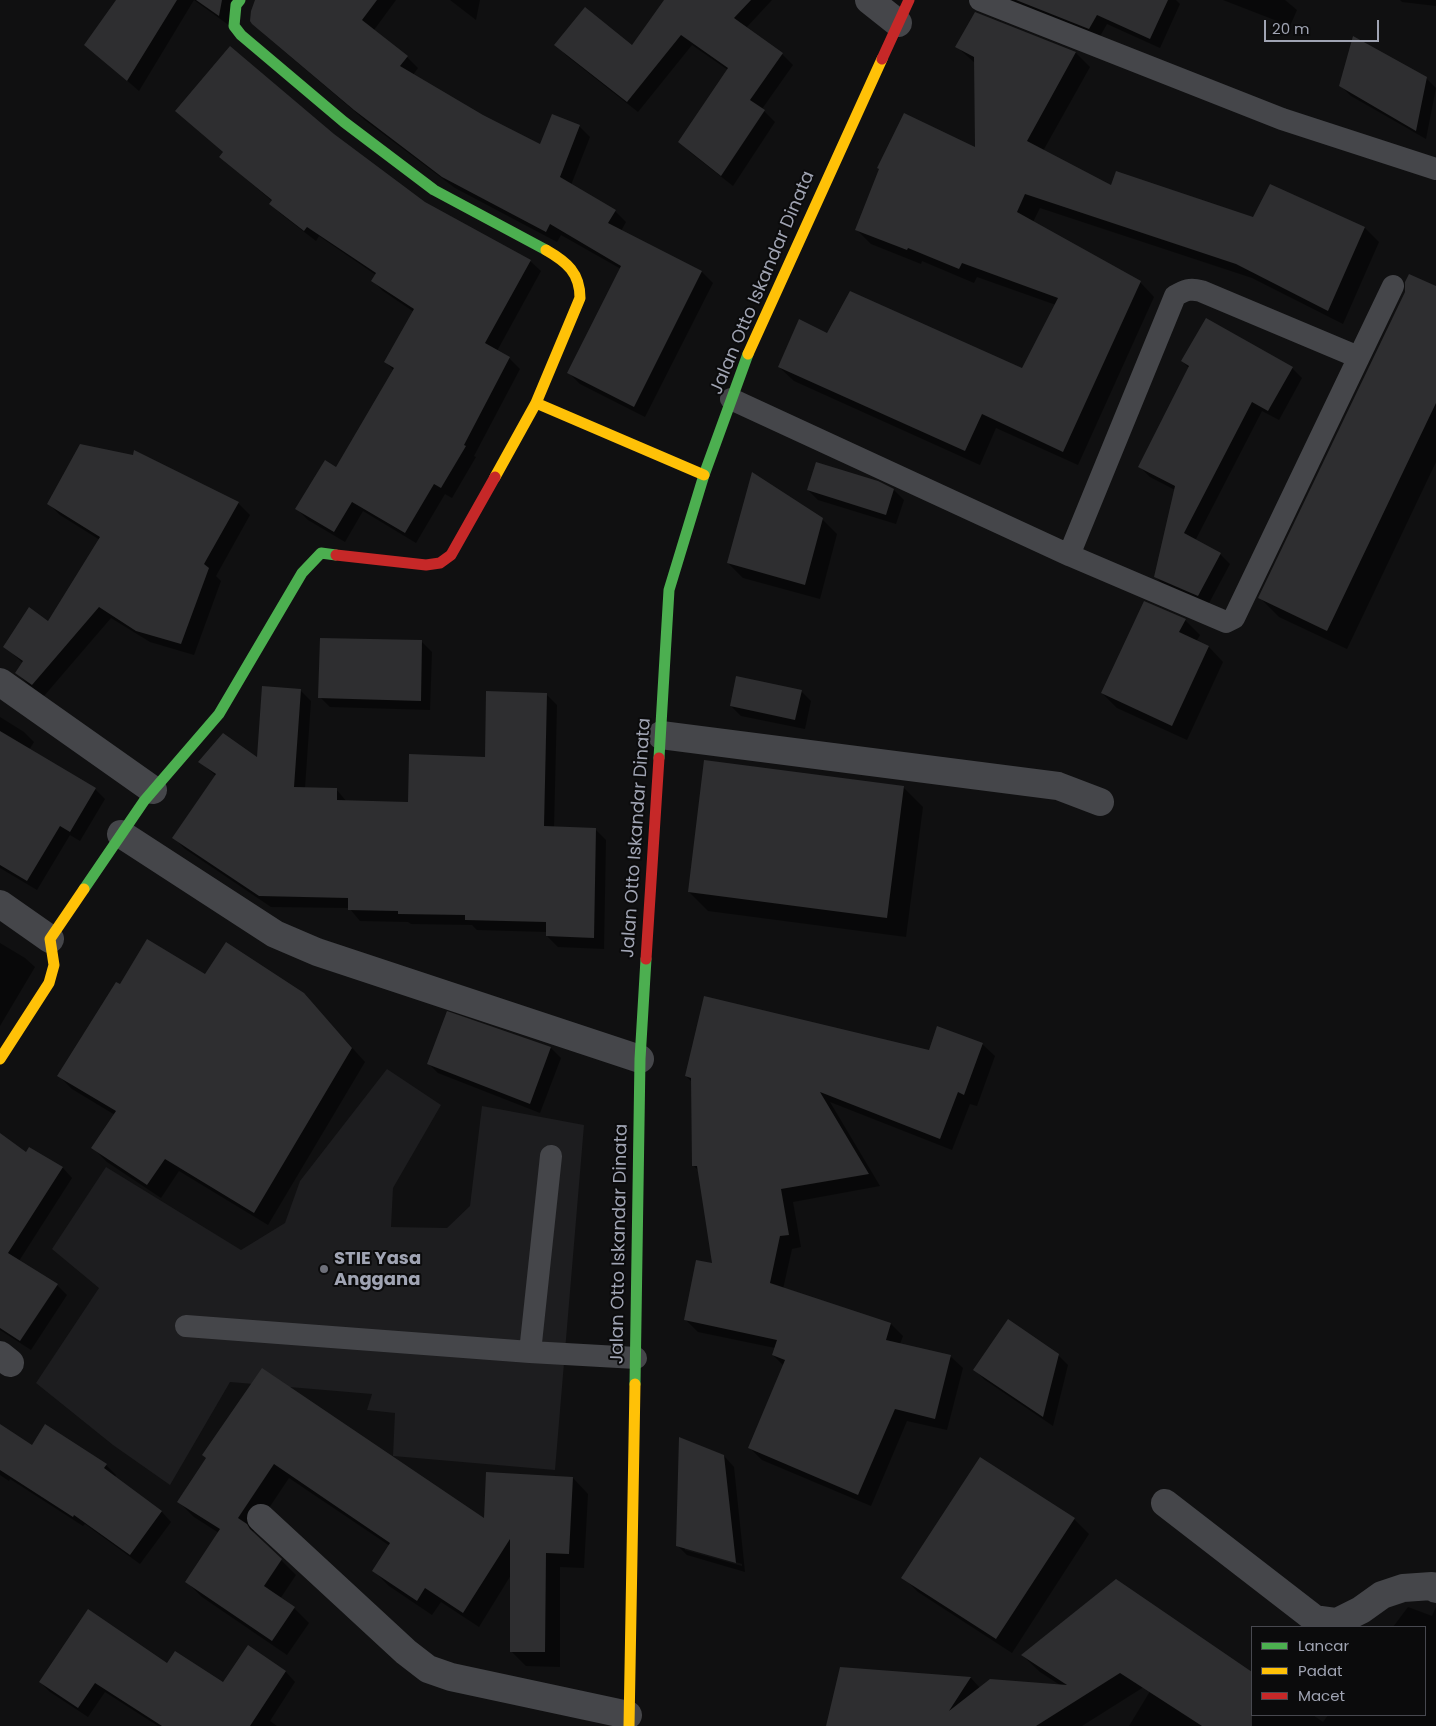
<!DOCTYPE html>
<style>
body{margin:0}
#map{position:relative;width:1436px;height:1726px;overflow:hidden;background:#101011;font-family:Poppins,sans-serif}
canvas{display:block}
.legend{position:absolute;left:1251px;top:1626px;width:175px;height:90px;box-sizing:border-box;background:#0b0b0c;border:1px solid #47484f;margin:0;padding:6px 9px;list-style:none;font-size:15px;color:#a0a4b3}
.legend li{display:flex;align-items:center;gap:10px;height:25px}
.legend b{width:25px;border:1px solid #47484f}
.scale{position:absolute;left:1264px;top:20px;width:115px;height:22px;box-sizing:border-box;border:2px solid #a0a4b3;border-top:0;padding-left:6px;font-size:15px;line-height:18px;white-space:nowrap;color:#a0a4b3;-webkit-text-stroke:4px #0b0b0c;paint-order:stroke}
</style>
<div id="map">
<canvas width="1436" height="1726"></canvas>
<ul class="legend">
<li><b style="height:6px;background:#4caf50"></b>Lancar</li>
<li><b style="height:6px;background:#ffc107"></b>Padat</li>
<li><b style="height:6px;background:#c62828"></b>Macet</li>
</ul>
<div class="scale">20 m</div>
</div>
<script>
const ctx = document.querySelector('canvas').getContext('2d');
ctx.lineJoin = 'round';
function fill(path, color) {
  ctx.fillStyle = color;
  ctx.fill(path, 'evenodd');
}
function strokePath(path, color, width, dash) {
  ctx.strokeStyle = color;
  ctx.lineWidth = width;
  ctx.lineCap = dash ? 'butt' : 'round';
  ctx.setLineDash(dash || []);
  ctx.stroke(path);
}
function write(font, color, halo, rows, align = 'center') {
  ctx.font = font + ' Poppins,sans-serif';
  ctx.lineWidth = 4;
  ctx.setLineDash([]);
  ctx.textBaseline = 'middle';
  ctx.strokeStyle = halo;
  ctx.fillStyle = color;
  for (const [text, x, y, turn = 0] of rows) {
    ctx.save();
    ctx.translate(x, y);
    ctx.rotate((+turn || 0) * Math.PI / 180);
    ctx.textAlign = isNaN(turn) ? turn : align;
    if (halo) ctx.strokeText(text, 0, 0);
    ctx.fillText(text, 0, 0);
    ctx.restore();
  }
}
fill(new Path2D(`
 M 387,1069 L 441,1105 L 393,1188 L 391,1227 L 447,1228 L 470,1206 L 482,1106 L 584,1125 L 555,1470 L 393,1456 L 395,1413 L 367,1410 L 372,1394 L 230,1382 L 170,1485 L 113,1445 L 36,1383 L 99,1288 L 52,1249 L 106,1167 L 241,1250 L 285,1223 L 300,1181 Z`), '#1d1d1f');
fill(new Path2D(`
 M 117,0 L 241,0 L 230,26 L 194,0 L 139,91 L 86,45 Z
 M 256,0 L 396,0 L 374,30 L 407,57 L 418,68 L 413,75 L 482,116 L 541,146 L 579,126 L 590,137 L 571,185 L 615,211 L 626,222 L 621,231 L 702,272 L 713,283 L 645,417 L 580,384 L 569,373 L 621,269 L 561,235 L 557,242 L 455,188 L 366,121 L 265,35 L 253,23 Z
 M 450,0 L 480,0 L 476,20 Z
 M 666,0 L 772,0 L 746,28 L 782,54 L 793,65 L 762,109 L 775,122 L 733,186 L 691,153 L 680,142 L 728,70 L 692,45 L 638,112 L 567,56 L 556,45 L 632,46 Z
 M 1003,0 L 1176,0 L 1180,4 L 1160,48 L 1107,24 L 1099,38 Z
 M 1223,0 L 1285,0 L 1297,10 L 1290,26 Z
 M 1400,0 L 1436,0 L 1436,6 L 1402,2 Z
 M 975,13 L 1076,53 L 1090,67 L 1043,151 L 1112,187 L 1253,219 L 1365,228 L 1379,242 L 1343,324 L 1252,278 L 1040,208 L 1033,222 L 1140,282 L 1154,297 L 1078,465 L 996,428 L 980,465 L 794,381 L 779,367 L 827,334 L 1022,370 L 1056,305 L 977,277 L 974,283 L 922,261 L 921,264 L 871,244 L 856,229 L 976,149 L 975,63 L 957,47 Z
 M 1426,78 L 1436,88 L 1426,139 L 1351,96 L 1341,86 Z
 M 176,111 L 333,135 L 424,204 L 530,261 L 541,271 L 497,351 L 509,358 L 520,369 L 474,456 L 476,457 L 452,498 L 445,494 L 416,543 L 363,511 L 345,542 L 308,520 L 297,509 L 337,469 L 394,371 L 386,362 L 414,312 L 383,291 L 373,281 L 376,275 L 319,236 L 316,241 L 281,214 L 271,204 L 272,201 L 232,167 L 224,153 Z
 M 1436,288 L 1436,462 L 1347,649 L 1279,617 L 1260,598 Z
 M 1182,361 L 1292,368 L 1302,378 L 1279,420 L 1262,411 L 1195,541 L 1220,554 L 1230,564 L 1208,605 L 1165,587 L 1155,576 L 1175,490 L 1150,477 L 1140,467 L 1189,368 Z
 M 808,490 L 894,490 L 904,500 L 896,524 L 818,500 Z
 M 48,503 L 238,503 L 250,515 L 216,576 L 221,581 L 194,655 L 150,642 L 111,618 L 44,696 L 29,685 L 17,673 L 23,663 L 5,647 L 48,622 L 100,540 L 60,515 Z
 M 822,519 L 837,534 L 820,599 L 743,578 L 728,563 Z
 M 1185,620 L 1200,635 L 1196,642 L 1209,647 L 1223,662 L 1187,740 L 1117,708 L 1102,693 Z
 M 422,642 L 432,652 L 430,710 L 330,707 L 320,697 Z
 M 300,690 L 311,701 L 305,788 L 336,789 L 347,802 L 410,803 L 486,758 L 546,694 L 557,705 L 554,828 L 595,829 L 606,840 L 604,949 L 558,947 L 547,936 L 547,932 L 477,930 L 472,925 L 411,924 L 408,922 L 360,921 L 349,908 L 271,907 L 185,849 L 174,838 L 216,776 L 200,762 L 259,760 Z
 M 801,691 L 811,701 L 805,729 L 741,716 L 731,706 Z
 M 0,717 L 24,732 L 34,742 L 29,750 L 95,789 L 105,799 L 80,841 L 70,835 L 37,890 L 0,868 Z
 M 903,787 L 923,807 L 906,937 L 708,911 L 689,892 Z
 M 0,943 L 25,958 L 35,967 L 0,1026 Z
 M 205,976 L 317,1009 L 365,1062 L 268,1225 L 179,1171 L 161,1198 L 107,1162 L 93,1148 L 115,1115 L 72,1089 L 59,1076 L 120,986 Z
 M 447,1013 L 551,1048 L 561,1058 L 540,1113 L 438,1073 L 428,1063 Z
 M 982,1044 L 995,1056 L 977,1106 L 970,1104 L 952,1150 L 830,1102 L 880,1186 L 793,1202 L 801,1247 L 792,1249 L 783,1289 L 891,1324 L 903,1336 L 900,1344 L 950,1356 L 963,1368 L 947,1430 L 907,1421 L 871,1506 L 762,1460 L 750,1448 L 784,1366 L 773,1355 L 775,1348 L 698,1332 L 685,1319 L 714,1265 L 700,1172 L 693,1165 L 692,1082 L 686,1076 L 930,1052 Z
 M 0,1135 L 26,1154 L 30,1148 L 63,1168 L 72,1178 L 19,1261 L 57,1285 L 67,1295 L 31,1350 L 0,1330 Z
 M 1058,1355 L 1068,1365 L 1053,1426 L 985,1380 L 975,1370 Z
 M 262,1370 L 486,1520 L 573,1478 L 588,1494 L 584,1568 L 560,1567 L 560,1667 L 526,1666 L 511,1651 L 511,1575 L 479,1627 L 441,1602 L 432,1615 L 389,1586 L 374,1571 L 390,1546 L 289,1478 L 253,1532 L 296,1575 L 280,1599 L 294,1608 L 309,1623 L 287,1655 L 202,1597 L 187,1582 L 219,1533 L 194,1517 L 179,1502 Z
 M 0,1426 L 32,1447 L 46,1426 L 106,1465 L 116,1475 L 115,1477 L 162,1512 L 171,1522 L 140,1564 L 85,1524 L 83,1526 L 10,1479 L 9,1481 L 0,1475 Z
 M 724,1456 L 734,1467 L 745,1572 L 687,1555 L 677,1545 ZM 685,1547 L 742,1564 L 742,1566 L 685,1550 Z
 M 1074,1519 L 1089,1534 L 1012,1653 L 918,1592 L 903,1577 Z
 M 1116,1580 L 1252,1673 L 1252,1715 L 1313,1715 L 1323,1722 L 1328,1715 L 1425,1715 L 1425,1627 L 1393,1627 L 1408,1607 L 1432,1616 L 1436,1607 L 1436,1726 L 1129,1726 L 1158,1678 L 1082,1726 L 827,1726 L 841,1668 L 971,1678 L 980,1688 L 1060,1685 L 1040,1672 L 1022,1655 Z
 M 248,1647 L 286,1672 L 295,1682 L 270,1721 L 277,1726 L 158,1726 L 105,1692 L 88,1717 L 50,1692 L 40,1682 L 167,1665 L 224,1684 Z`), '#0007');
fill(new Path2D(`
 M 116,0 L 177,0 L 127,81 L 84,45 Z
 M 196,0 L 222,0 L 219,16 Z
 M 255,0 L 377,0 L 362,20 L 408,56 L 400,66 L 483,115 L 540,144 L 552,114 L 580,125 L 560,177 L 616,210 L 608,223 L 702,271 L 634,407 L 567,373 L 621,266 L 550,224 L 546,232 L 442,177 L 354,110 L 252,24 L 250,21 L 251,11 Z
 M 664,0 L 751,0 L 734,18 L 783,53 L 750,100 L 765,110 L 721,176 L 678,142 L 728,68 L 681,35 L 627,102 L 554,45 L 585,7 L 632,45 Z
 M 1016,0 L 1168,0 L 1150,39 L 1097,15 L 1089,29 Z
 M 975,12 L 1076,52 L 1027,141 L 1111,185 L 1116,171 L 1253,217 L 1270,184 L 1365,227 L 1328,311 L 1236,264 L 1025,194 L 1017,212 L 1141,281 L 1063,452 L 982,414 L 965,451 L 778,367 L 799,319 L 827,333 L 850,291 L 1022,368 L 1058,298 L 962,263 L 959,269 L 908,248 L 907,250 L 855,230 L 879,169 L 877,168 L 904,113 L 975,147 L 974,57 L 955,47 Z
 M 1353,36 L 1427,77 L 1416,131 L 1339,86 Z
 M 230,46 L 334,134 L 425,202 L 531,260 L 485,343 L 510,357 L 464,445 L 466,446 L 441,488 L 434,484 L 405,533 L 352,502 L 334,532 L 295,509 L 325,460 L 336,467 L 394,368 L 384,362 L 414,309 L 371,281 L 376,273 L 307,227 L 304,231 L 269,204 L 272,200 L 219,157 L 223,152 L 175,111 Z
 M 1409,274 L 1436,286 L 1436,403 L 1327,631 L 1258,598 L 1405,292 L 1405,282 Z
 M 1206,318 L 1293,367 L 1268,411 L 1252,402 L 1184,533 L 1221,553 L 1198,596 L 1154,577 L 1175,486 L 1138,467 L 1189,366 L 1181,361 Z
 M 80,444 L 133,455 L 134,450 L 239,502 L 204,564 L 209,568 L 181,644 L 136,631 L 99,607 L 32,685 L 15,673 L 23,661 L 3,647 L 29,607 L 48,621 L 100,537 L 47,504 Z
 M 816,462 L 878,481 L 894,489 L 886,515 L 807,490 Z
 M 752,472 L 823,518 L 805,585 L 727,563 Z
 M 1144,601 L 1186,619 L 1179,632 L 1209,646 L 1172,726 L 1101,693 Z
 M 320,638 L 422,640 L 421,701 L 318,698 Z
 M 736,676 L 802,690 L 795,720 L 730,706 Z
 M 262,686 L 301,689 L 294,787 L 337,788 L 337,800 L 408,802 L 409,754 L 485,757 L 486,691 L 547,693 L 544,826 L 596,828 L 594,938 L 546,936 L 546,922 L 465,920 L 465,915 L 398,914 L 398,911 L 348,910 L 348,898 L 259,896 L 172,838 L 216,774 L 198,762 L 223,733 L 257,757 Z
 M 0,731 L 96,788 L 70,832 L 60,826 L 27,881 L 0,865 Z
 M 704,760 L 904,786 L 887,918 L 688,892 Z
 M 147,939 L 205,974 L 226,942 L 304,993 L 352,1048 L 254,1213 L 165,1159 L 147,1185 L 91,1148 L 116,1111 L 57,1076 L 116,982 L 120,984 Z
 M 704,996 L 929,1050 L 937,1026 L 983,1043 L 964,1095 L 958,1092 L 940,1139 L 820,1092 L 869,1174 L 781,1189 L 789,1235 L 780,1236 L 770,1283 L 891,1323 L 886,1340 L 951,1355 L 935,1419 L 895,1409 L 858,1495 L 748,1448 L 785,1360 L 772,1355 L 777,1340 L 684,1320 L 696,1260 L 712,1263 L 697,1166 L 692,1166 L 691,1078 L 685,1076 Z
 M 447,1011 L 551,1047 L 530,1104 L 427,1064 Z
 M 0,1133 L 26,1152 L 29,1147 L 63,1167 L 8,1253 L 58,1284 L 20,1341 L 0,1328 Z
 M 1008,1319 L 1059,1354 L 1043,1417 L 973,1370 Z
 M 262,1368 L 484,1518 L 486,1472 L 573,1477 L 569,1554 L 546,1553 L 545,1652 L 510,1652 L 510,1539 L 463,1613 L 425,1588 L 417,1601 L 372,1571 L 390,1543 L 274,1464 L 238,1518 L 247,1524 L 250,1529 L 282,1559 L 264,1586 L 295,1607 L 272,1641 L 185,1582 L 220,1529 L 177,1502 L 206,1458 L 202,1455 Z
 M 0,1424 L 32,1445 L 45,1424 L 107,1464 L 104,1468 L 162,1511 L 130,1555 L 74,1515 L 73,1517 L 0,1470 Z
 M 679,1437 L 724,1455 L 736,1563 L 676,1546 Z
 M 980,1457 L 1075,1518 L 996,1639 L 901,1578 Z
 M 1116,1579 L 1252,1672 L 1252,1726 L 1202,1726 L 1120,1673 L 1036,1726 L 826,1726 L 840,1667 L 971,1677 L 949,1711 L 990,1679 L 1067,1685 L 1021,1655 Z
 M 88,1609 L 167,1663 L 175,1651 L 223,1682 L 248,1645 L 286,1671 L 250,1726 L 162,1726 L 95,1683 L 78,1708 L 39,1682 Z`), '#2e2e30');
strokePath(new Path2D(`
 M 980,0 L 1282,119 L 1436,169
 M 731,399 L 1069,555 L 1226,622 L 1234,618 L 1393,286
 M 1069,555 L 1175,296 C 1185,290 1190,288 1201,291 L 1358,357
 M 186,1326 L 530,1352 L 636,1358
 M 530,1352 L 551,1156`), '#45464a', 22);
strokePath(new Path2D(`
 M 869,0 L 898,23
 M 0,682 L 153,790
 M 661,735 L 1058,786 L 1100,802
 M 121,834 L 275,934 L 317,952 L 640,1059
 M 0,904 L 50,939
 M 0,1355 L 10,1363
 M 1165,1503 L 1315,1619 L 1337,1622 L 1361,1610 L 1382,1595 L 1403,1588 L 1432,1586 L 1436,1589
 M 261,1518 L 406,1652 L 428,1669 L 451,1677 L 628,1715`), '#45464a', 28);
strokePath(new Path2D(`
 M 240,0 L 236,5 L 234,26 L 241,35 L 344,122 L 434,190 L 546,250
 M 659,758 L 669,590 L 704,475 L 748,354
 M 84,889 L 144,801 L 219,714 L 302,573 L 321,553 L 336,555
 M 635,1384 L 640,1059 L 646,959`), '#4caf50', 11);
strokePath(new Path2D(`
 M 748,354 L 882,59
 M 536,403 L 580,298 C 580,273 567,262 546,250
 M 495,477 L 536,403 L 704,475
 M 0,1059 L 49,983 L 54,965 L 50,939 L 84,889
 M 629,1726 L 635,1384`), '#ffc107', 11);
strokePath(new Path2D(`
 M 882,59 L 909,0
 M 336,555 L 426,565 L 440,563 L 451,555 L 495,477
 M 646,959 L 659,758`), '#c62828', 11);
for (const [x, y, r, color] of [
 [324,1269,5,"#6e707a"]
]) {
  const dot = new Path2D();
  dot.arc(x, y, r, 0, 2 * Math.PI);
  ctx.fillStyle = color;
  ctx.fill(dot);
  strokePath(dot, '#0b0b0c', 2);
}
write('18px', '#a0a4b3', '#0b0b0c', [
 ["Jalan Otto Iskandar Dinata",763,283,-67],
 ["Jalan Otto Iskandar Dinata",637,838,-86],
 ["Jalan Otto Iskandar Dinata",620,1244,-89]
]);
write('bold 18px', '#a0a4b3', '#0b0b0c', [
 ["STIE Yasa",334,1259],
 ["Anggana",334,1280]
], 'left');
</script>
